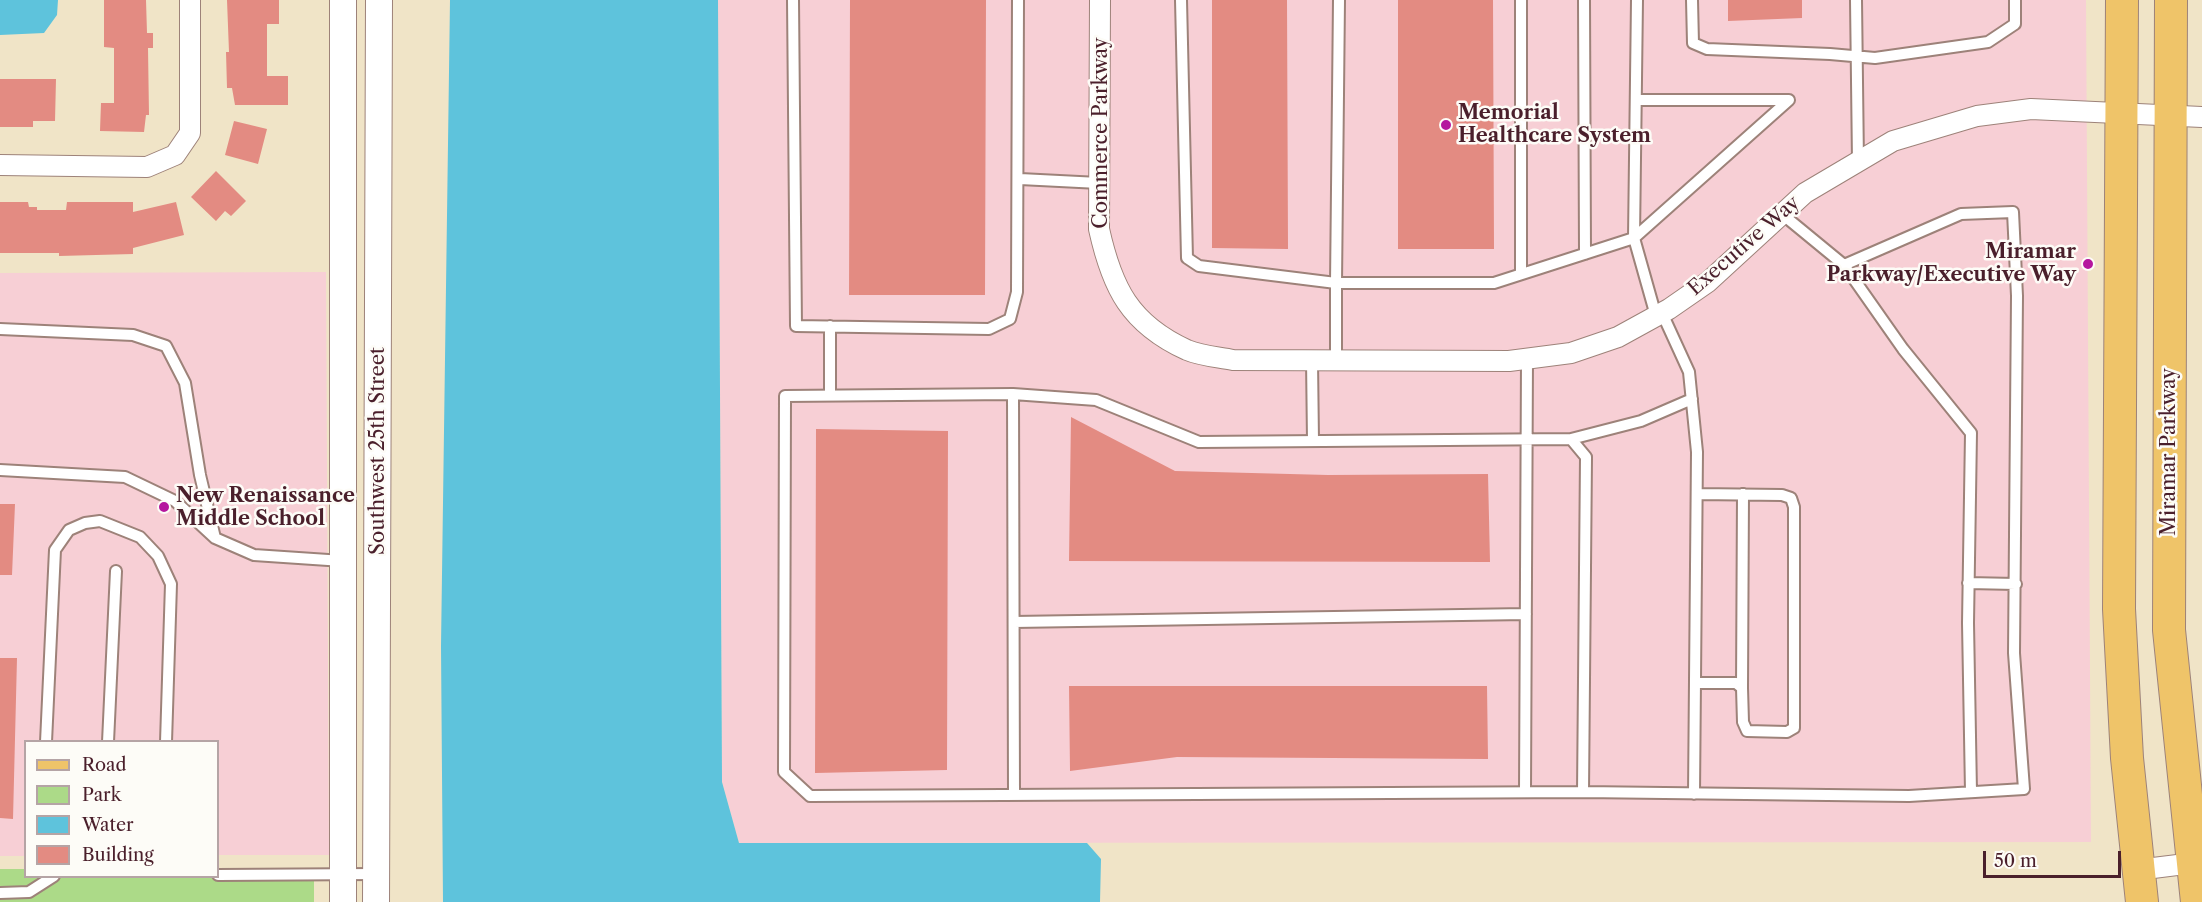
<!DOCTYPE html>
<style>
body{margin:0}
#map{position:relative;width:2202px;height:902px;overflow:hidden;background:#f0e4c7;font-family:"Libre Caslon Text",serif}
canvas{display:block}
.legend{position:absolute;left:24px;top:740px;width:195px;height:138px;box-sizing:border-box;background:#fdfcf7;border:2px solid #b5a4a5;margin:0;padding:8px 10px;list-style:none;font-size:18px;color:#4a1f2b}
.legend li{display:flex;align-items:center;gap:12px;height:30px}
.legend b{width:30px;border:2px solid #b5a4a5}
.scale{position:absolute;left:1983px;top:851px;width:138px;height:27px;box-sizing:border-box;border:3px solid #4a1f2b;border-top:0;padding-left:8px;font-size:18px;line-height:21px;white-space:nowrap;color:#4a1f2b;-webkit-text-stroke:4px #fdfcf7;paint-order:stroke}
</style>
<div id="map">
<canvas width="2202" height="902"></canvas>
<ul class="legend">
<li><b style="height:8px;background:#efc469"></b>Road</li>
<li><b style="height:16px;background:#acda88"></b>Park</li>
<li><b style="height:16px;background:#5ec3dc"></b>Water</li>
<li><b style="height:16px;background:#e38b82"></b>Building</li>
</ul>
<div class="scale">50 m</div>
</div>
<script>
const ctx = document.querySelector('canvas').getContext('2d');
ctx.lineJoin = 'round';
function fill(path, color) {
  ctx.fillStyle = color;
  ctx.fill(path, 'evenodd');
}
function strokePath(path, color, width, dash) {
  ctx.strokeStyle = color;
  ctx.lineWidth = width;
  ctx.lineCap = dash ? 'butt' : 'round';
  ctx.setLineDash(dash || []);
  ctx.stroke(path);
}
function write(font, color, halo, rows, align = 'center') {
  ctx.font = font + ' "Libre Caslon Text",serif';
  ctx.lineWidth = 5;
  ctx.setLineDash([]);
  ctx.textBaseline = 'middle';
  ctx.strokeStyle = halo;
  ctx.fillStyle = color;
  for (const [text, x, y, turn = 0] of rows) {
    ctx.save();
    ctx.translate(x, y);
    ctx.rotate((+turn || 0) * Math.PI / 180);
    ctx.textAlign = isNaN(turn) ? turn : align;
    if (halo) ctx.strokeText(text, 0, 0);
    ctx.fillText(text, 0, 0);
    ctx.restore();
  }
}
fill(new Path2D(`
 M 718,0 L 2086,0 L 2091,842 L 739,843 L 722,782 Z
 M 326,272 L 329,855 L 218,855 L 218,742 L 26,742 L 25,856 L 0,856 L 0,273 Z`), '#f7cfd5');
fill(new Path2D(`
 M 0,869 L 25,869 L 26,876 L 218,876 L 218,869 L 314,869 L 314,902 L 0,902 Z`), '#acda88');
fill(new Path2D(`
 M 0,0 L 58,0 L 57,15 L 44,33 L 0,35 Z
 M 450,0 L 718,0 L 722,782 L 739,843 L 1087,843 L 1101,859 L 1100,902 L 443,902 L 441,646 Z`), '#5ec3dc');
fill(new Path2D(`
 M 104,0 L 146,0 L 147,33 L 153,33 L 153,48 L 148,48 L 149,115 L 146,115 L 144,132 L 100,131 L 101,103 L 114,103 L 114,48 L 104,47 Z
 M 227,0 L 279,0 L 279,24 L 267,24 L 267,76 L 288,76 L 288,105 L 235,105 L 232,88 L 227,88 L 226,52 L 229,52 Z
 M 850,0 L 986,0 L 985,295 L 849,295 Z
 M 1212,0 L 1287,0 L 1288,249 L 1212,248 Z
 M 1398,0 L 1493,0 L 1494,249 L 1398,249 Z
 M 1728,0 L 1802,0 L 1802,18 L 1728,21 Z
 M 0,79 L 56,79 L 55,121 L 33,121 L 33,127 L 0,127 Z
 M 234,121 L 267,129 L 258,164 L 225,155 Z
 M 216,171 L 246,201 L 231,216 L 225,211 L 216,221 L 191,197 Z
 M 0,202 L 28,202 L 29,207 L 37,207 L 37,210 L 66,210 L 67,202 L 133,202 L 133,212 L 176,202 L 184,235 L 133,248 L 133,254 L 59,256 L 59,253 L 0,253 Z
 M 1071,417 L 1175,471 L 1328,475 L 1488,474 L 1490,562 L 1069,561 Z
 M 816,429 L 948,431 L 947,770 L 815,773 Z
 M 0,504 L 15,504 L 12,575 L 0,575 Z
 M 0,658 L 17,658 L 13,819 L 0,818 Z
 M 1069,686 L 1487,686 L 1488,759 L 1177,757 L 1070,771 Z`), '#e38b82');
const service = new Path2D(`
 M 793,0 L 796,326 L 989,329 L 1010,319 L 1017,292 L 1018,0
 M 1181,0 L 1187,258 L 1199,266 L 1336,283 L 1336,360
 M 1339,0 L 1336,283 L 1494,283 L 1634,238 L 1656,316
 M 1584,0 L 1585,254
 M 1692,0 L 1693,43 L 1707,49 L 1830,54 L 1875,58 L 1988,42 L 2015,24 L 2015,0
 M 1856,0 L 1858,162
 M 1020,179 L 1099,183
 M 1782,214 L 1844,265 L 1903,349 L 1971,433 L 1968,623 L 1971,792
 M 1634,238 L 1789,100 L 1636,100
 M 1634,238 L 1637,0
 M 1521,274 L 1521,0
 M 1662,313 L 1689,372 L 1697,452 L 1694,794
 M 0,329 L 133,335 L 166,346 L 185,383 L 200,475 L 215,538
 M 1312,360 L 1313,441
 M 1013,394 L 1096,400 L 1199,442 L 1571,439 L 1586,457 L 1583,792 L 810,796 L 784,772 L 785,396 Z
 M 1013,394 L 1014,795
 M 830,395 L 830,326
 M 1571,439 L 1641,421 L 1692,399
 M 0,470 L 125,477 L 175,501 L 215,538 L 254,555 L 343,561
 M 1968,583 L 2016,584
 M 1014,622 L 1526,614
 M 1695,683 L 1736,683 L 1742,688 L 1743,722 L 1747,731 L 1787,732 L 1794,728 L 1794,507 L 1791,498 L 1782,495 L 1697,494
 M 1742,688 L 1743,494
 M 46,742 L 55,550 L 69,530 L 85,523 L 100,521 L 140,537 L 158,556 L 171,584 L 166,742
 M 108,742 L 116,571
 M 1525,792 L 1527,358
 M 1583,792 L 1909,796 L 2024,789 L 2014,653 L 2017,296 L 2013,212 L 1961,214 L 1844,265
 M 218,875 L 376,874
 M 0,893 L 29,892 L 54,876`);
const minor = new Path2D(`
 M 1100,0 L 1099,229 C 1112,288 1130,324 1187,350 C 1201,356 1218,357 1233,360 L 1509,361 L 1571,353 L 1618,337 L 1669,309 L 1708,282 L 1805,193 L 1893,141 L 1977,116 L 2031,109 L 2202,117
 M 0,165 L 147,167 L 175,155 L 190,133 L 190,0
 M 2137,870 L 2202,862`);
const tertiary = new Path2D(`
 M 343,902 L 343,0
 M 376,902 L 379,0`);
const primary = new Path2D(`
 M 2122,0 L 2119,609 L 2127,758 L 2142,902
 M 2171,0 L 2169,630 L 2197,902`);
strokePath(service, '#9d8279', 14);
strokePath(minor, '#9d8279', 22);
strokePath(tertiary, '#9d8279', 28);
strokePath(primary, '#9d8279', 34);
strokePath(service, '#fff', 10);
strokePath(minor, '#fff', 20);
strokePath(tertiary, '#fff', 26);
strokePath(primary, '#efc469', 32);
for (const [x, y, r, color] of [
 [1446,125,6,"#b5179e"],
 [2088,264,6,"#b5179e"],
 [164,507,6,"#b5179e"]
]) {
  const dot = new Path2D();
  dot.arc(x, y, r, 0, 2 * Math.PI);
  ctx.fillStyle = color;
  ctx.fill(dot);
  strokePath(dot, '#fdfcf7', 2);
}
write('bold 20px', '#4a1f2b', '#fdfcf7', [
 ["Memorial",1458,113],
 ["Healthcare System",1458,136],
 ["Miramar",2076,252,"right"],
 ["Parkway/Executive Way",2076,275,"right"],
 ["New Renaissance",176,496],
 ["Middle School",176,519]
], 'left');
write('20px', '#4a1f2b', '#fdfcf7', [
 ["Commerce Parkway",1101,133,-90],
 ["Executive Way",1744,246,-41],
 ["Southwest 25th Street",378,451,-90],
 ["Miramar Parkway",2169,452,-90]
]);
</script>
